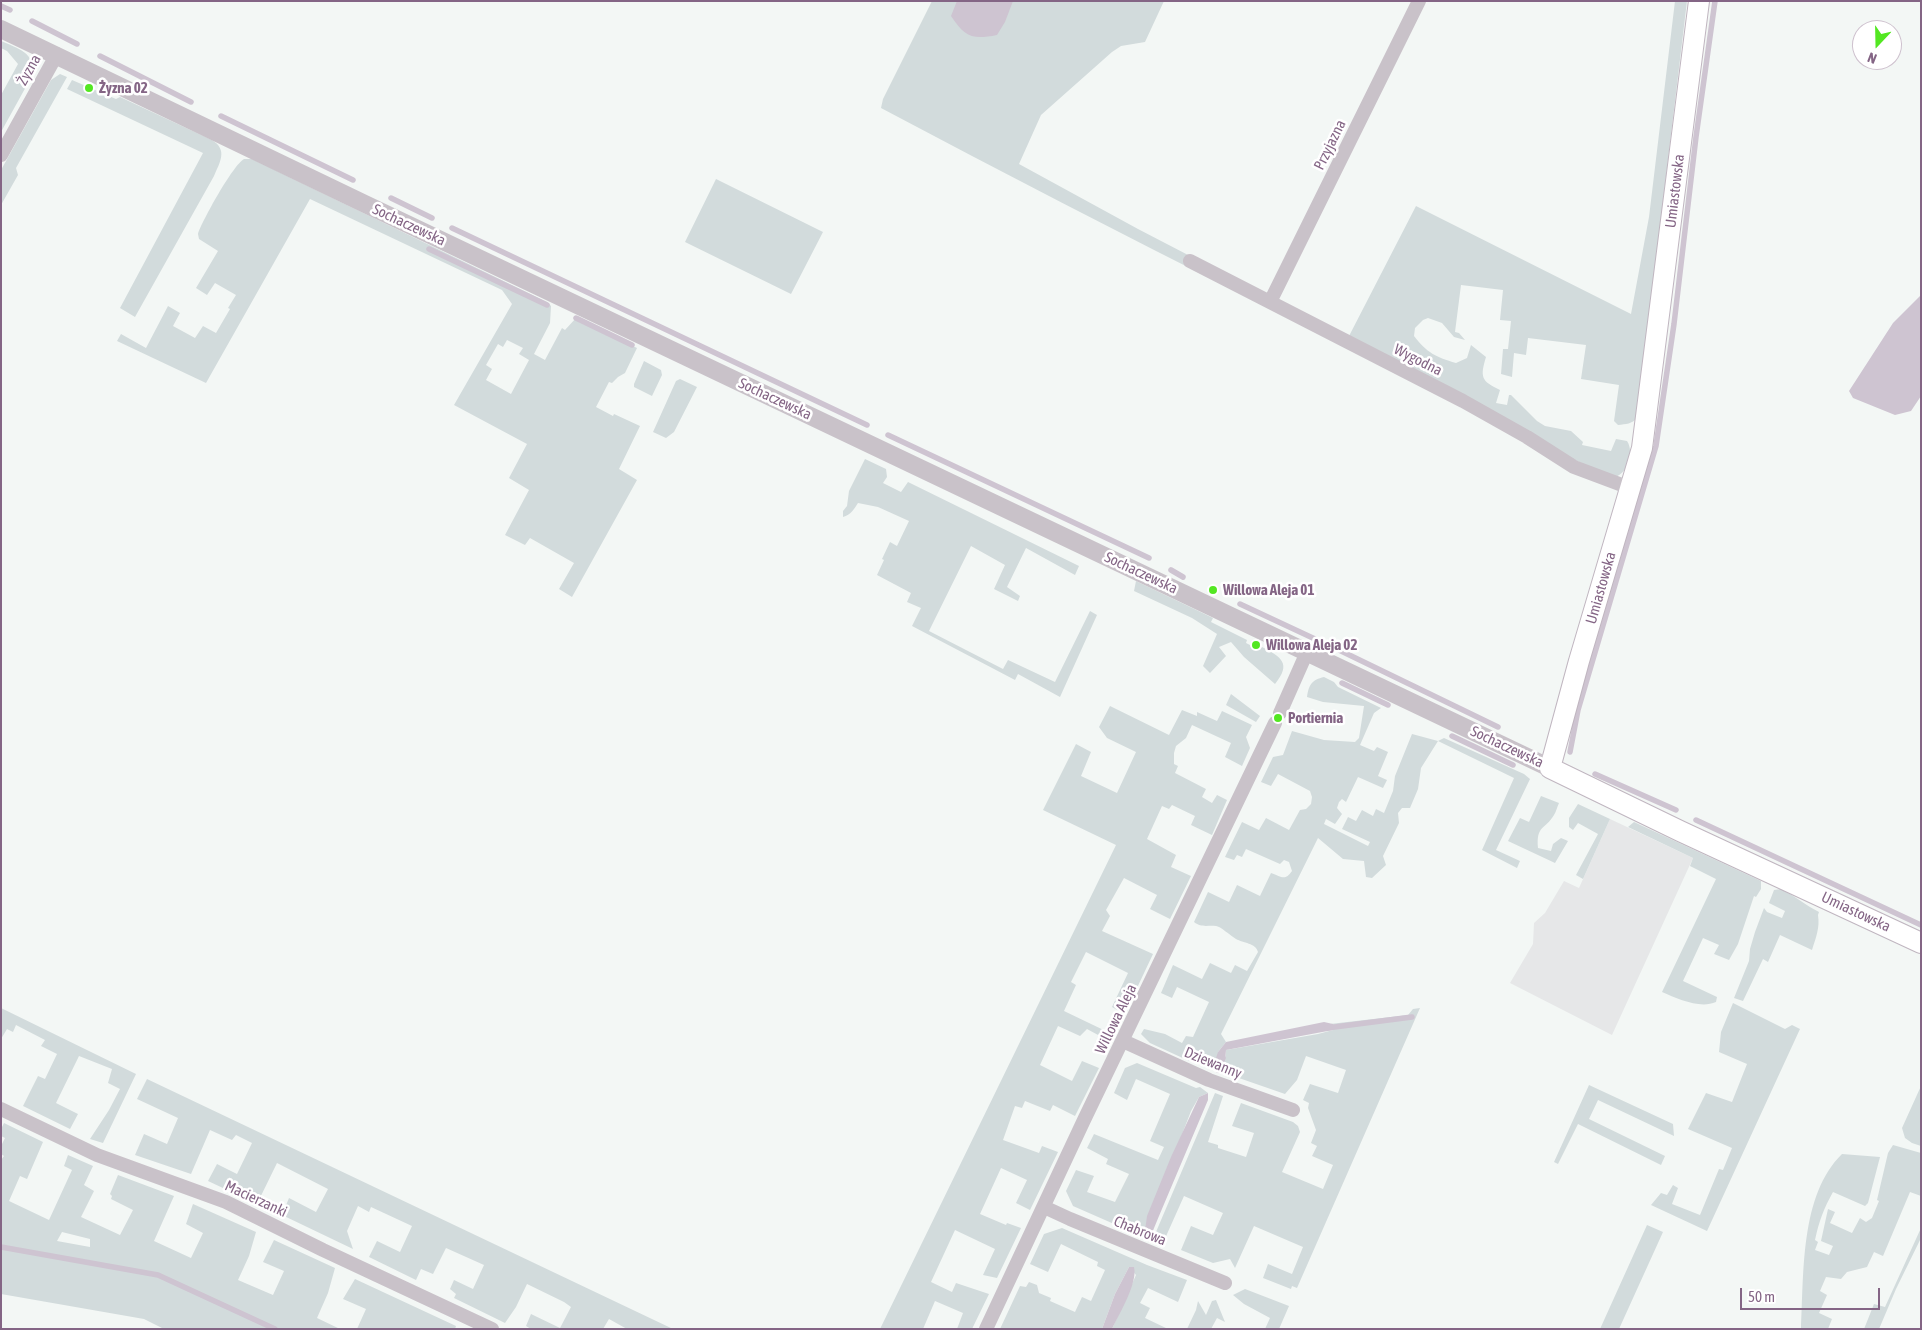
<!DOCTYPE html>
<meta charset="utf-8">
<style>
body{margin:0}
#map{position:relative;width:1922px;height:1330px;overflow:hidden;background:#f3f7f5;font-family:"Asap Condensed",sans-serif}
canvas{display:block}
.frame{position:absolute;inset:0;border:2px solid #846585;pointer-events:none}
.north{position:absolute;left:1852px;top:20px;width:50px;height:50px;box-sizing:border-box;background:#fff;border:1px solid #cec1ce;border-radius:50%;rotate:201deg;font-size:14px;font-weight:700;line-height:20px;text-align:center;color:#846585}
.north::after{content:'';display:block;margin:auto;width:18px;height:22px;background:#53e722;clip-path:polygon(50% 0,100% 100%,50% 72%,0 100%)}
.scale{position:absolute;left:1740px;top:1288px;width:140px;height:22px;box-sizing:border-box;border:2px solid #846585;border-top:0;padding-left:6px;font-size:15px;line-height:18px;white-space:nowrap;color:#846585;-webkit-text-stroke:4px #fff;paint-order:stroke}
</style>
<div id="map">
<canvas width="1922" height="1330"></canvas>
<div class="frame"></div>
<div class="north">N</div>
<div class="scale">50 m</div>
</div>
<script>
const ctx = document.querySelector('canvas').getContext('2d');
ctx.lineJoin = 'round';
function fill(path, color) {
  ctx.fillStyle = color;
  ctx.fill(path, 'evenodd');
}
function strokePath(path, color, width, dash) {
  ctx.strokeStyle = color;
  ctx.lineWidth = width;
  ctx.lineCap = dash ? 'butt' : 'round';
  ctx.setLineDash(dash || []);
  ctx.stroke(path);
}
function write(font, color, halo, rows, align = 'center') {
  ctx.font = font + ' "Asap Condensed",sans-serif';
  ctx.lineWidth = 5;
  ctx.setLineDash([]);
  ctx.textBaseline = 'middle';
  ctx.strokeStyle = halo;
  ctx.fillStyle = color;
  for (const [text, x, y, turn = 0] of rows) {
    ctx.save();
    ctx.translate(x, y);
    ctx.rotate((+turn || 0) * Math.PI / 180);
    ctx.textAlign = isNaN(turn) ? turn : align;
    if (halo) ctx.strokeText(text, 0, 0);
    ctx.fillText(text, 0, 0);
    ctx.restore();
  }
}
fill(new Path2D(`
 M 1610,819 L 1693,858 L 1612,1035 L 1510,983 L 1533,944 L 1534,923 L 1545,913 L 1564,881 L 1579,888 Z`), '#e6e7e8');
fill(new Path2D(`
 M 932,1 L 1164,1 L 1145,42 L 1121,46 L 1112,52 L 1041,115 L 1019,164 L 1138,229 L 1348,338 L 1416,206 L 1631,314 L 1649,217 L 1675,1 L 1687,1 L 1637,418 C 1632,424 1626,424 1618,425 L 1614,421 L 1619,385 L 1581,379 L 1586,345 L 1528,338 L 1526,355 L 1514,353 L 1512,377 L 1501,374 L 1503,349 L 1508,349 L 1511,321 L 1500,320 L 1503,290 L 1461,285 L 1455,332 L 1459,333 L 1465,340 L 1454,337 L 1442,323 L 1428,318 L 1423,320 L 1415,328 L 1414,336 C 1427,353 1436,357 1456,363 L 1467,358 L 1471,345 L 1486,357 C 1480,377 1481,381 1500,390 L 1496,403 L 1507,405 L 1509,395 L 1511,395 L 1537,421 L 1545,426 L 1571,431 L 1583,442 L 1582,445 L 1611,451 L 1616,439 L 1627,441 C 1635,453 1627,476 1612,478 C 1367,358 1122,236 881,108 L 883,99 Z
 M 1,41 C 17,48 36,53 33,74 L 1,132 L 1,95 L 18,64 L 7,51 L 1,48 Z
 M 60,74 L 67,77 L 16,168 L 18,175 L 1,205 L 1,170 L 51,80 Z
 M 72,80 L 116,99 L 120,97 L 212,140 C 228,150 220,162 214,176 L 135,317 L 120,308 L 203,153 L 67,89 Z
 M 244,159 L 252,159 L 547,302 L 551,306 L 550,323 L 534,354 L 545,360 L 562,328 L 565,330 L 576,318 L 637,348 L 625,373 L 618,377 L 612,383 L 609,382 L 596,407 L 613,416 L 614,414 L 640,426 L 619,469 L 637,480 L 572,597 L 559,589 L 574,563 L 530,538 L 525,545 L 505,535 L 529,490 L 509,478 L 527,444 L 454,405 L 512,304 L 502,290 L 310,199 L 206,383 L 117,341 L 121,334 L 146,348 L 168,306 L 180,313 L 173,326 L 195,338 L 203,326 L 216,333 L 230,309 L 228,308 L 236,295 L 215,283 L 207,295 L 196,288 L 218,251 L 199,239 L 198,234 C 202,221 233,165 244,159 ZM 507,340 L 523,348 L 519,354 L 529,360 L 511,394 L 486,380 L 492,369 L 486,365 L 498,344 L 503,347 Z
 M 716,179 L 823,232 L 791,294 L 685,242 Z
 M 644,361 L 661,370 L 662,375 L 652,396 L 634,387 L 634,384 Z
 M 680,379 L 697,387 L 674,432 L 666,438 L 653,432 L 676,381 Z
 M 865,459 L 886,469 L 887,477 L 883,483 L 901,492 L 908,482 L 1079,566 L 1075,575 L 1026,548 L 1007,587 L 1020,596 L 1018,601 L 994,589 L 1005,565 L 971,546 L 929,631 L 1003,669 L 1008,660 L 1055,682 L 1090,611 L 1097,615 L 1060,697 L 1018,674 L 1015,680 L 912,626 L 921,608 L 907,602 L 911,593 L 877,575 L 884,560 L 882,559 L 890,542 L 897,546 L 909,521 L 878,507 L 858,503 C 854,509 851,515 843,517 L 843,511 L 847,506 L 849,491 Z
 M 1136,581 L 1213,618 L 1211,622 L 1247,640 L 1246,643 L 1260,650 L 1262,647 C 1281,657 1292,663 1275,684 L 1244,657 L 1231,642 L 1219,647 L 1226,656 L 1210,673 L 1203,666 L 1217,634 L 1192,618 L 1134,591 Z
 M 1324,677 L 1334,682 L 1338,687 L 1381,708 L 1374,713 L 1360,745 L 1374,751 L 1377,747 L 1388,752 L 1378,776 L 1387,780 L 1383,788 L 1358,777 L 1346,802 L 1342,799 L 1339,802 L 1337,808 L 1342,814 L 1335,824 L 1326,819 L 1324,824 L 1368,846 L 1370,842 L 1342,829 L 1348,817 L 1356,821 L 1362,810 L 1373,816 L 1376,809 L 1384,813 L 1393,791 L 1395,776 L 1412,734 L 1438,741 L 1444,738 L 1524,774 L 1530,779 L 1496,850 L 1520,861 L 1517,868 L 1482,850 L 1514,778 L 1438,741 L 1421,768 L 1418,789 L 1410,808 L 1402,808 L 1398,813 L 1399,823 L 1383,856 L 1386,865 L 1372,878 L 1366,877 L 1364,861 L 1343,859 L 1318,838 L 1221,1034 L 1226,1042 L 1218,1052 L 1225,1061 L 1226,1050 L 1318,1034 L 1333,1030 L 1333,1024 L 1330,1024 L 1408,1015 L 1413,1009 L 1420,1008 L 1297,1288 L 1292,1286 L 1291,1289 L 1263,1278 L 1268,1264 L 1292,1274 L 1303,1247 L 1254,1226 L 1235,1268 L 1230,1259 L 1213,1263 L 1181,1250 L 1191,1226 L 1213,1235 L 1223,1213 L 1184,1196 L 1163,1243 L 1153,1239 L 1215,1093 L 1223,1096 L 1208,1142 L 1218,1145 L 1218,1148 L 1246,1157 L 1254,1133 L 1232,1126 L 1241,1103 L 1293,1122 L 1298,1126 L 1300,1132 L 1282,1172 L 1323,1189 L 1333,1165 L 1312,1156 L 1317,1146 L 1311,1143 L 1316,1130 L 1308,1108 L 1309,1103 L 1303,1100 L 1310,1084 L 1338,1093 L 1346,1070 L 1306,1056 L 1297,1080 L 1285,1094 L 1187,1060 L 1150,1043 L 1141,1034 L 1144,1029 L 1165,1034 L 1182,1043 L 1186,1036 L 1193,1037 L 1209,1002 L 1177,987 L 1172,998 L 1161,993 L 1173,965 L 1202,979 L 1210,963 L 1231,973 L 1235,965 L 1247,971 L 1258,952 C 1256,943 1243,943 1236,939 C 1231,936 1220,926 1216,926 C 1207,925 1202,928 1194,922 L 1208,892 L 1229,902 L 1237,885 L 1260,896 L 1271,873 C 1282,877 1285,881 1292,871 L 1289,862 L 1284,860 L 1280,864 L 1246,849 L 1242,857 L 1237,855 L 1234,860 L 1225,857 L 1242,822 L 1259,830 L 1266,818 L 1289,830 L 1300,810 L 1306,809 L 1311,804 L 1312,797 L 1310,791 L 1278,774 L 1271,786 L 1261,782 L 1273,757 L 1283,755 L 1292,731 L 1324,740 L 1355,742 L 1359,738 L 1364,706 L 1323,702 L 1307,697 C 1309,684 1312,680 1324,677 Z
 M 1231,694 L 1260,716 L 1256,722 L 1226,705 Z
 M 1110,706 L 1169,735 L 1182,710 L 1197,716 L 1197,712 L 1217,721 L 1222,711 L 1252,725 L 1246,737 L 1250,748 L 1242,766 L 1225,757 L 1231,743 L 1192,725 L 1186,738 L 1176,746 L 1174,753 L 1174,764 L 1178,766 L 1175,773 L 1206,789 L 1202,797 L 1212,803 L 1217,795 L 1227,800 L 1212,835 L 1191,825 L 1195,816 L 1172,805 L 1169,809 L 1162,806 L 1147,839 L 1176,855 L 1171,867 L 1191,876 L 1170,919 L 1150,909 L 1157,895 L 1124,878 L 1106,910 L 1110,916 L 1102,931 L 1153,954 L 1128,1007 L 1125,1006 L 1119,1011 L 1112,1007 L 1128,973 L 1086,952 L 1071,982 L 1076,985 L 1064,1011 L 1114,1035 L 1111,1042 L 1087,1029 L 1080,1036 L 1058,1026 L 1040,1065 L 1072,1081 L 1082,1061 L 1099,1068 L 1075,1116 L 1053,1105 L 1050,1111 L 1025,1101 L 1022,1108 L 1015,1106 L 1003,1140 L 1039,1153 L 1042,1146 L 1058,1152 L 1030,1210 L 1016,1203 L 1027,1180 L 1001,1168 L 980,1214 L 1006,1225 L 1007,1223 L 1021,1228 L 997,1278 L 983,1275 L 995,1249 L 955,1230 L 931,1282 L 952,1292 L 956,1283 L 989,1294 L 972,1329 L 957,1329 L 963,1313 L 935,1301 L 923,1329 L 880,1329 L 1116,845 L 1043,810 L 1076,744 L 1091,752 L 1081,776 L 1117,793 L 1136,752 L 1107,738 L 1099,727 Z
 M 1541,796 L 1559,803 C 1557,807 1556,812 1554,815 C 1545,830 1536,825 1538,848 L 1551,851 L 1553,844 L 1561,838 L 1568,841 L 1555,863 L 1508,841 L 1520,818 L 1529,822 Z
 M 1578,804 L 1610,819 L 1583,879 L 1576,875 L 1598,834 L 1578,823 L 1573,830 L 1569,827 L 1569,818 Z
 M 1634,822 L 1761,881 L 1761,889 L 1756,897 L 1754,896 L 1738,944 L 1729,960 L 1714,954 L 1719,945 L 1703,938 L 1683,981 L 1717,997 L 1716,1002 C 1700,1009 1678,999 1662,992 L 1716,879 L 1690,866 L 1693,858 L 1628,827 Z
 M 1781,889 C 1795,896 1805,905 1819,912 L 1818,915 C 1820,928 1816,937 1812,950 L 1780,935 L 1768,962 L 1763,959 L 1743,1001 L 1734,998 L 1749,961 L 1750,949 L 1755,932 L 1764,908 L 1767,912 L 1782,918 L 1785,911 L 1769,903 L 1774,890 Z
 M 1733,1003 L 1785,1029 L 1792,1025 L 1800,1029 L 1707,1231 L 1651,1205 L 1661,1193 L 1667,1195 L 1673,1185 L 1678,1188 L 1672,1204 L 1700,1215 L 1719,1169 L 1723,1170 L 1732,1148 L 1688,1129 L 1706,1093 L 1732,1102 L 1747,1064 L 1719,1052 L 1721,1032 Z
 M 1,1008 L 136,1074 L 103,1143 L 90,1139 L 109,1110 L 120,1089 L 108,1083 L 112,1069 L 79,1056 L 56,1103 L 78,1114 L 70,1129 L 23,1106 L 38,1076 L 45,1079 L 57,1054 L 41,1046 L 45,1040 L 16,1025 L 13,1032 L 7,1029 L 1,1039 Z
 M 1137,1063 L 1196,1088 L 1200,1087 L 1208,1093 L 1199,1097 L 1191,1111 L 1145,1231 L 1148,1235 L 1146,1238 L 1073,1206 L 1066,1191 L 1076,1170 L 1094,1176 L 1087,1192 L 1115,1202 L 1129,1174 L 1106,1164 L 1108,1159 L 1087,1148 L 1094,1134 L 1158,1160 L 1164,1147 L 1150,1141 L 1170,1094 L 1136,1079 L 1127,1100 L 1114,1093 L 1125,1068 Z
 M 147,1079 L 673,1329 L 627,1329 L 609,1319 L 603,1329 L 531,1329 L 526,1326 L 531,1314 L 560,1328 L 571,1307 L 564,1302 L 527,1284 L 516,1307 L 505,1323 L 454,1298 L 456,1294 L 450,1289 L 454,1280 L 473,1289 L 484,1265 L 446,1248 L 433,1274 L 421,1269 L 416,1280 L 369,1257 L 377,1241 L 400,1252 L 412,1226 L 371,1207 L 369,1212 L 358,1206 L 347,1231 L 353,1249 L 282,1215 L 289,1198 L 316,1212 L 328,1189 L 277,1163 L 257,1204 L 208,1181 L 217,1164 L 237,1174 L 252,1143 L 236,1135 L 232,1140 L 210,1130 L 191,1174 L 135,1155 L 144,1134 L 167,1144 L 178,1118 L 137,1099 Z
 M 1589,1085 L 1673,1124 L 1674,1136 L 1598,1100 L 1589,1119 L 1665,1156 L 1661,1165 L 1578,1124 L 1558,1164 L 1554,1162 Z
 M 1921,1086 L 1921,1146 L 1912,1143 L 1905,1138 L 1902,1128 Z
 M 4,1123 L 43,1142 L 27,1179 L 20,1176 L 9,1201 L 49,1220 L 72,1170 L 64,1166 L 68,1155 L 93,1166 L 84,1185 L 94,1191 L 81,1217 L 120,1235 L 133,1210 L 111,1199 L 112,1196 L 110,1194 L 118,1175 L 174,1196 L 154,1241 L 191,1258 L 203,1233 L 186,1224 L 193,1204 L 256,1232 L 249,1256 L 238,1280 L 273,1295 L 284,1271 L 263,1262 L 274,1240 L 335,1268 L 328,1293 L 317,1318 L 340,1329 L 164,1329 L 144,1319 L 1,1294 L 1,1160 L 4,1156 L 1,1154 L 1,1146 L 5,1138 L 1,1136 L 1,1129 ZM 62,1232 L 90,1239 L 90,1247 L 57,1241 Z
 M 1893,1145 L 1921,1153 L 1921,1196 L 1910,1192 L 1883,1256 L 1874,1252 L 1867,1267 L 1847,1272 L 1841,1279 L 1826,1277 L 1820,1291 L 1827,1295 L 1819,1313 L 1832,1319 L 1828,1329 L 1801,1329 C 1804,1273 1800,1195 1842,1154 L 1880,1157 L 1868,1203 L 1865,1206 L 1833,1192 C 1824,1208 1819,1221 1815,1240 L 1818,1242 L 1815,1250 L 1829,1255 L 1833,1246 L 1821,1241 L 1828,1209 L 1835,1212 L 1830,1223 L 1852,1233 L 1860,1218 L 1866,1222 L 1872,1218 L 1879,1201 L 1877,1200 L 1888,1153 Z
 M 1647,1225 L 1663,1232 L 1619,1329 L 1600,1329 Z
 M 1062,1228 L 1147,1265 L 1187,1280 L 1178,1302 L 1148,1288 L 1140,1303 L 1150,1308 L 1145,1318 L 1168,1329 L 1112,1329 L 1136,1275 L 1129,1267 L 1115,1294 L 1102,1329 L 1000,1329 L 1020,1286 L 1026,1287 L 1029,1282 L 1037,1285 L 1039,1293 L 1051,1298 L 1050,1301 L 1075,1312 L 1082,1297 L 1091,1301 L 1105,1270 L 1097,1266 L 1098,1262 L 1061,1244 L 1048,1272 L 1030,1264 L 1044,1234 Z
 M 1921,1228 L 1921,1238 L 1896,1289 L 1879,1329 L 1864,1329 L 1874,1304 L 1885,1307 Z
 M 355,1279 L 456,1326 L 455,1329 L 357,1329 L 366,1309 L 343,1299 Z
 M 1245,1289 L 1289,1306 L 1279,1329 L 1265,1329 L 1270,1318 L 1244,1304 L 1233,1295 Z
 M 1216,1300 L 1225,1322 L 1217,1318 L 1211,1329 L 1187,1329 L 1196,1310 L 1198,1301 L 1206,1315 L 1212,1301 Z`), '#d2dbdc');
fill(new Path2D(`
 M 957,1 L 1013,1 L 1005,22 L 997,35 C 972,40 965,37 951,16 Z
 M 1921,295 L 1921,396 L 1911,411 L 1895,415 L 1853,398 L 1849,391 L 1893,323 Z
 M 1324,1022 L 1333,1024 L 1333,1030 L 1226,1050 L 1225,1061 L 1221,1063 L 1216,1058 L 1218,1052 L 1226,1042 Z
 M 1208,1093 L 1208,1100 L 1159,1216 L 1152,1233 L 1148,1235 L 1145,1231 L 1147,1216 L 1171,1157 L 1199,1097 Z
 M 1129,1267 L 1134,1267 C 1138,1283 1119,1314 1112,1329 L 1102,1329 L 1115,1294 Z`), '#cec4d1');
strokePath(new Path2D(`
 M 1,6 L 10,10
 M 32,21 L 77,44
 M 100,56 L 191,102
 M 221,116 L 353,180
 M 391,198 L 432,218
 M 452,228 L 867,425
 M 429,249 L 547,305
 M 576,318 L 632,345
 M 888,435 L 1149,558
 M 1171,570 L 1183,577
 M 1240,604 L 1315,639
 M 1339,650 L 1498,727
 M 1342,683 L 1388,705
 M 1452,736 L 1513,765
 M 1570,752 L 1578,710 L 1656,446 L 1674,324 L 1696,137 L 1715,1
 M 1595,774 L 1676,810
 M 1696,820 L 1921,925
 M 1327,1028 L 1412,1017
 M 1218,1070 L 1223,1058
 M 1,1247 L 158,1275 L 275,1329`), '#cec4d1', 5.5);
const secondary = new Path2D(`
 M 1699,1 L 1642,448 L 1579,661 L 1550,768 L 1680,831 L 1921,943`);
strokePath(secondary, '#c0b6c0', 22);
strokePath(new Path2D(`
 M 1,155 L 57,54
 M 1190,261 L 1463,401 L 1527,437 L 1574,467 L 1630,488
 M 1270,302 L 1419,1
 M 1280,713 L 1307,652
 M 1123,1041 L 1209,1080 L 1293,1110
 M 1,1109 L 97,1155 L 226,1202 L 323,1250 L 492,1329
 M 1044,1207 L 1070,1219 L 1225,1283
 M 986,1329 L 1084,1120 L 1275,723`), '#c9c2c9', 14);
strokePath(new Path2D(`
 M 1,29 L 365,204 L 1550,768`), '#c9c2c9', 18);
strokePath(secondary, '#fff', 20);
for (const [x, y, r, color] of [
 [89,88,5,"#53e722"],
 [1213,590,5,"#53e722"],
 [1256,645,5,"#53e722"],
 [1278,718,5,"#53e722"]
]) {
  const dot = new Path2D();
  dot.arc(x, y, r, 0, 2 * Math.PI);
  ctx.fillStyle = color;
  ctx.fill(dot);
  strokePath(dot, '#fff', 2);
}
write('15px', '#846585', '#fff', [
 ["Żyzna",29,70,-61],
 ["Przyjazna",1330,145,-64],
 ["Umiastowska",1675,191,-83],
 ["Sochaczewska",409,225,25],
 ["Wygodna",1418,360,27],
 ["Sochaczewska",775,399,25],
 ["Sochaczewska",1141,573,25],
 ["Umiastowska",1601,588,-74],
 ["Sochaczewska",1507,747,25],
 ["Umiastowska",1856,912,25],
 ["Willowa Aleja",1116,1019,-64],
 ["Dziewanny",1213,1063,22],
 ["Macierzanki",256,1199,25],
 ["Chabrowa",1140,1231,22]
]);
write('bold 15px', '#846585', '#fff', [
 ["Żyzna 02",99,88],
 ["Willowa Aleja 01",1223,590],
 ["Willowa Aleja 02",1266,645],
 ["Portiernia",1288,718]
], 'left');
</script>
